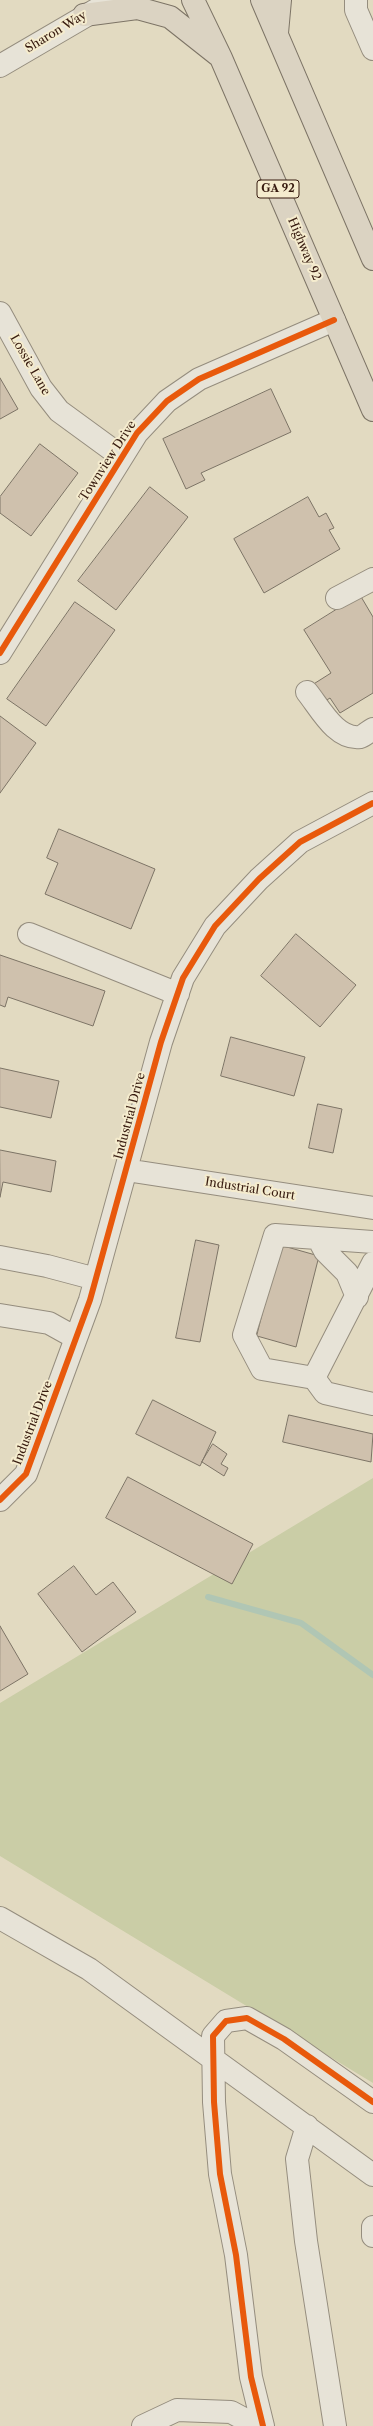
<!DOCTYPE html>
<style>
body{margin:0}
canvas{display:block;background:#e2dac1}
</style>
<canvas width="373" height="2426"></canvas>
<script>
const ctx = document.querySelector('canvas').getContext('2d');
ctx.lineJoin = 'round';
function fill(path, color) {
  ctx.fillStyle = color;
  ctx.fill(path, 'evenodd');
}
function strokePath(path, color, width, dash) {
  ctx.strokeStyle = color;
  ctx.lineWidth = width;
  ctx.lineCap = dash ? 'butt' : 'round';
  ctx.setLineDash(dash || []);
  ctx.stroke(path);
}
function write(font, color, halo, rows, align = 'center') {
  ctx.font = font + ' "Libre Caslon Text",serif';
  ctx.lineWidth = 4;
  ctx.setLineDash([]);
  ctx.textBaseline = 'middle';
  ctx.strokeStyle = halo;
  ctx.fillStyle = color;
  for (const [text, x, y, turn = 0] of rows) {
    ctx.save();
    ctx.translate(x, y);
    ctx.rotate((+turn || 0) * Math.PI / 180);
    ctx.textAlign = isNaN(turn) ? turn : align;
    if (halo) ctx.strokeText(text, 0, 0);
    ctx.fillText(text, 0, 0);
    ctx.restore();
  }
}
fill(new Path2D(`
 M 373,1478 L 373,2083 L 0,1856 L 0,1703 Z`), '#cacda6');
strokePath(new Path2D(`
 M 208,1597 L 301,1623 L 373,1675`), '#b0c6b4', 6);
const building = new Path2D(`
 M 0,378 L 18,409 L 0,419 Z
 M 271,389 L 291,432 L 201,473 L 205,480 L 186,489 L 163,439 Z
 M 40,444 L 78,473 L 31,536 L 0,513 L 0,497 Z
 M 150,487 L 188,517 L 116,610 L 78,581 Z
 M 308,497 L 319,517 L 326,513 L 334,528 L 329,530 L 340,549 L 264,593 L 234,539 Z
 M 360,595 L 373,617 L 373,693 L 340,713 L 330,698 L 322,703 L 312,685 L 331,673 L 304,630 Z
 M 75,602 L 115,630 L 46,726 L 7,699 Z
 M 0,716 L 36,743 L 0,793 Z
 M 59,829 L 155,869 L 131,929 L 45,894 L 58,863 L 47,858 Z
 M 296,934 L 356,985 L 320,1027 L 261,976 Z
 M 0,955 L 105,991 L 93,1026 L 8,997 L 5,1007 L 0,1005 Z
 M 231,1037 L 305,1057 L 294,1096 L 221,1076 Z
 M 0,1068 L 59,1081 L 51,1118 L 0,1107 Z
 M 318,1104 L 342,1109 L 333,1153 L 309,1148 Z
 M 0,1150 L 56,1161 L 51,1192 L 3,1182 L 0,1197 Z
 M 196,1240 L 219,1245 L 200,1342 L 176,1338 Z
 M 280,1245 L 319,1256 L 296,1347 L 257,1336 Z
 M 153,1400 L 216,1432 L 200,1466 L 136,1434 Z
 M 289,1415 L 373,1434 L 371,1462 L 283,1442 Z
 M 213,1444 L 227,1454 L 221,1464 L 228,1468 L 224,1476 L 202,1462 Z
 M 128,1477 L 253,1544 L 232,1584 L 106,1518 Z
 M 74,1566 L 96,1595 L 113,1582 L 136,1612 L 82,1652 L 38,1594 Z
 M 0,1626 L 28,1674 L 0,1691 Z`);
fill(building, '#cfc1ad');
strokePath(building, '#7d7466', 1);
const minor = new Path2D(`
 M 356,0 L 356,10 L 373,49
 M 0,66 L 113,0
 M 0,313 L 41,388 L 59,411 L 122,457
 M 337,598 L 373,579
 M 0,653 L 137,433 L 167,401 L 199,379 L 334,320
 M 307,692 C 320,708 336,740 360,737 C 364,736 369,731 373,729
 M 29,934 L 178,994
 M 126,1170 L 373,1208
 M 318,1238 L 325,1251 L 347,1273 L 357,1297
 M 373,1242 L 275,1235 L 244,1335 L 262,1369 L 314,1378 L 373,1263
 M 0,1257 L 47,1266 L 96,1279
 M 0,1315 L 49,1323 L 76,1338
 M 314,1378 L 325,1393 L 373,1404
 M 0,1500 L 26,1474 L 90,1300 L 161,1042 L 183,978 L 215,926 L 259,879 L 300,842 L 373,803
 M 0,1918 L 89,1969 L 373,2175
 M 307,2126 L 297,2159 L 306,2241 L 335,2426
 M 373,2227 L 373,2236
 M 143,2426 L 177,2410 L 231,2412 L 257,2426
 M 263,2426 L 251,2377 L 236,2255 L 220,2174 L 214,2102 L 213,2036 L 226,2021 L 247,2018 L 284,2039 L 373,2102`);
const major = new Path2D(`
 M 193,0 L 221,58 L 373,410
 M 262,0 L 373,259
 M 84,15 L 137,8 L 170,17 L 218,55
 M 277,33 L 280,0`);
strokePath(minor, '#958d7e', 24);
strokePath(major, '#7d7466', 24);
strokePath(minor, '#e7e3d7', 22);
strokePath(major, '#dbd3c2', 22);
strokePath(new Path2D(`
 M 0,653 L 137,433 L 167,401 L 199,379 L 334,320
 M 0,1500 L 26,1474 L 90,1300 L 161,1042 L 183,978 L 215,926 L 259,879 L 300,842 L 373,803
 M 263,2426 L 251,2377 L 236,2255 L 220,2174 L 214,2102 L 213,2036 L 226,2021 L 247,2018 L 284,2039 L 373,2102`), '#e8590c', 6);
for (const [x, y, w] of [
 [278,189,42]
]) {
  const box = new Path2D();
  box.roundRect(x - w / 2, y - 9, w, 18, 3);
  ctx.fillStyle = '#f5ecce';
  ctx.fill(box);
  strokePath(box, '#371b0f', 1);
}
write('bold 11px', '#371b0f', null, [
 ["GA 92",278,189]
]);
write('12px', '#371b0f', '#f5ecce', [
 ["Sharon Way",56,32,-31],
 ["Highway 92",304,249,67],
 ["Lossie Lane",30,365,60],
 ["Townview Drive",108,461,-57],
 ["Industrial Drive",130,1116,-75],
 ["Industrial Court",250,1189,9],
 ["Industrial Drive",33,1423,-69]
]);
</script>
